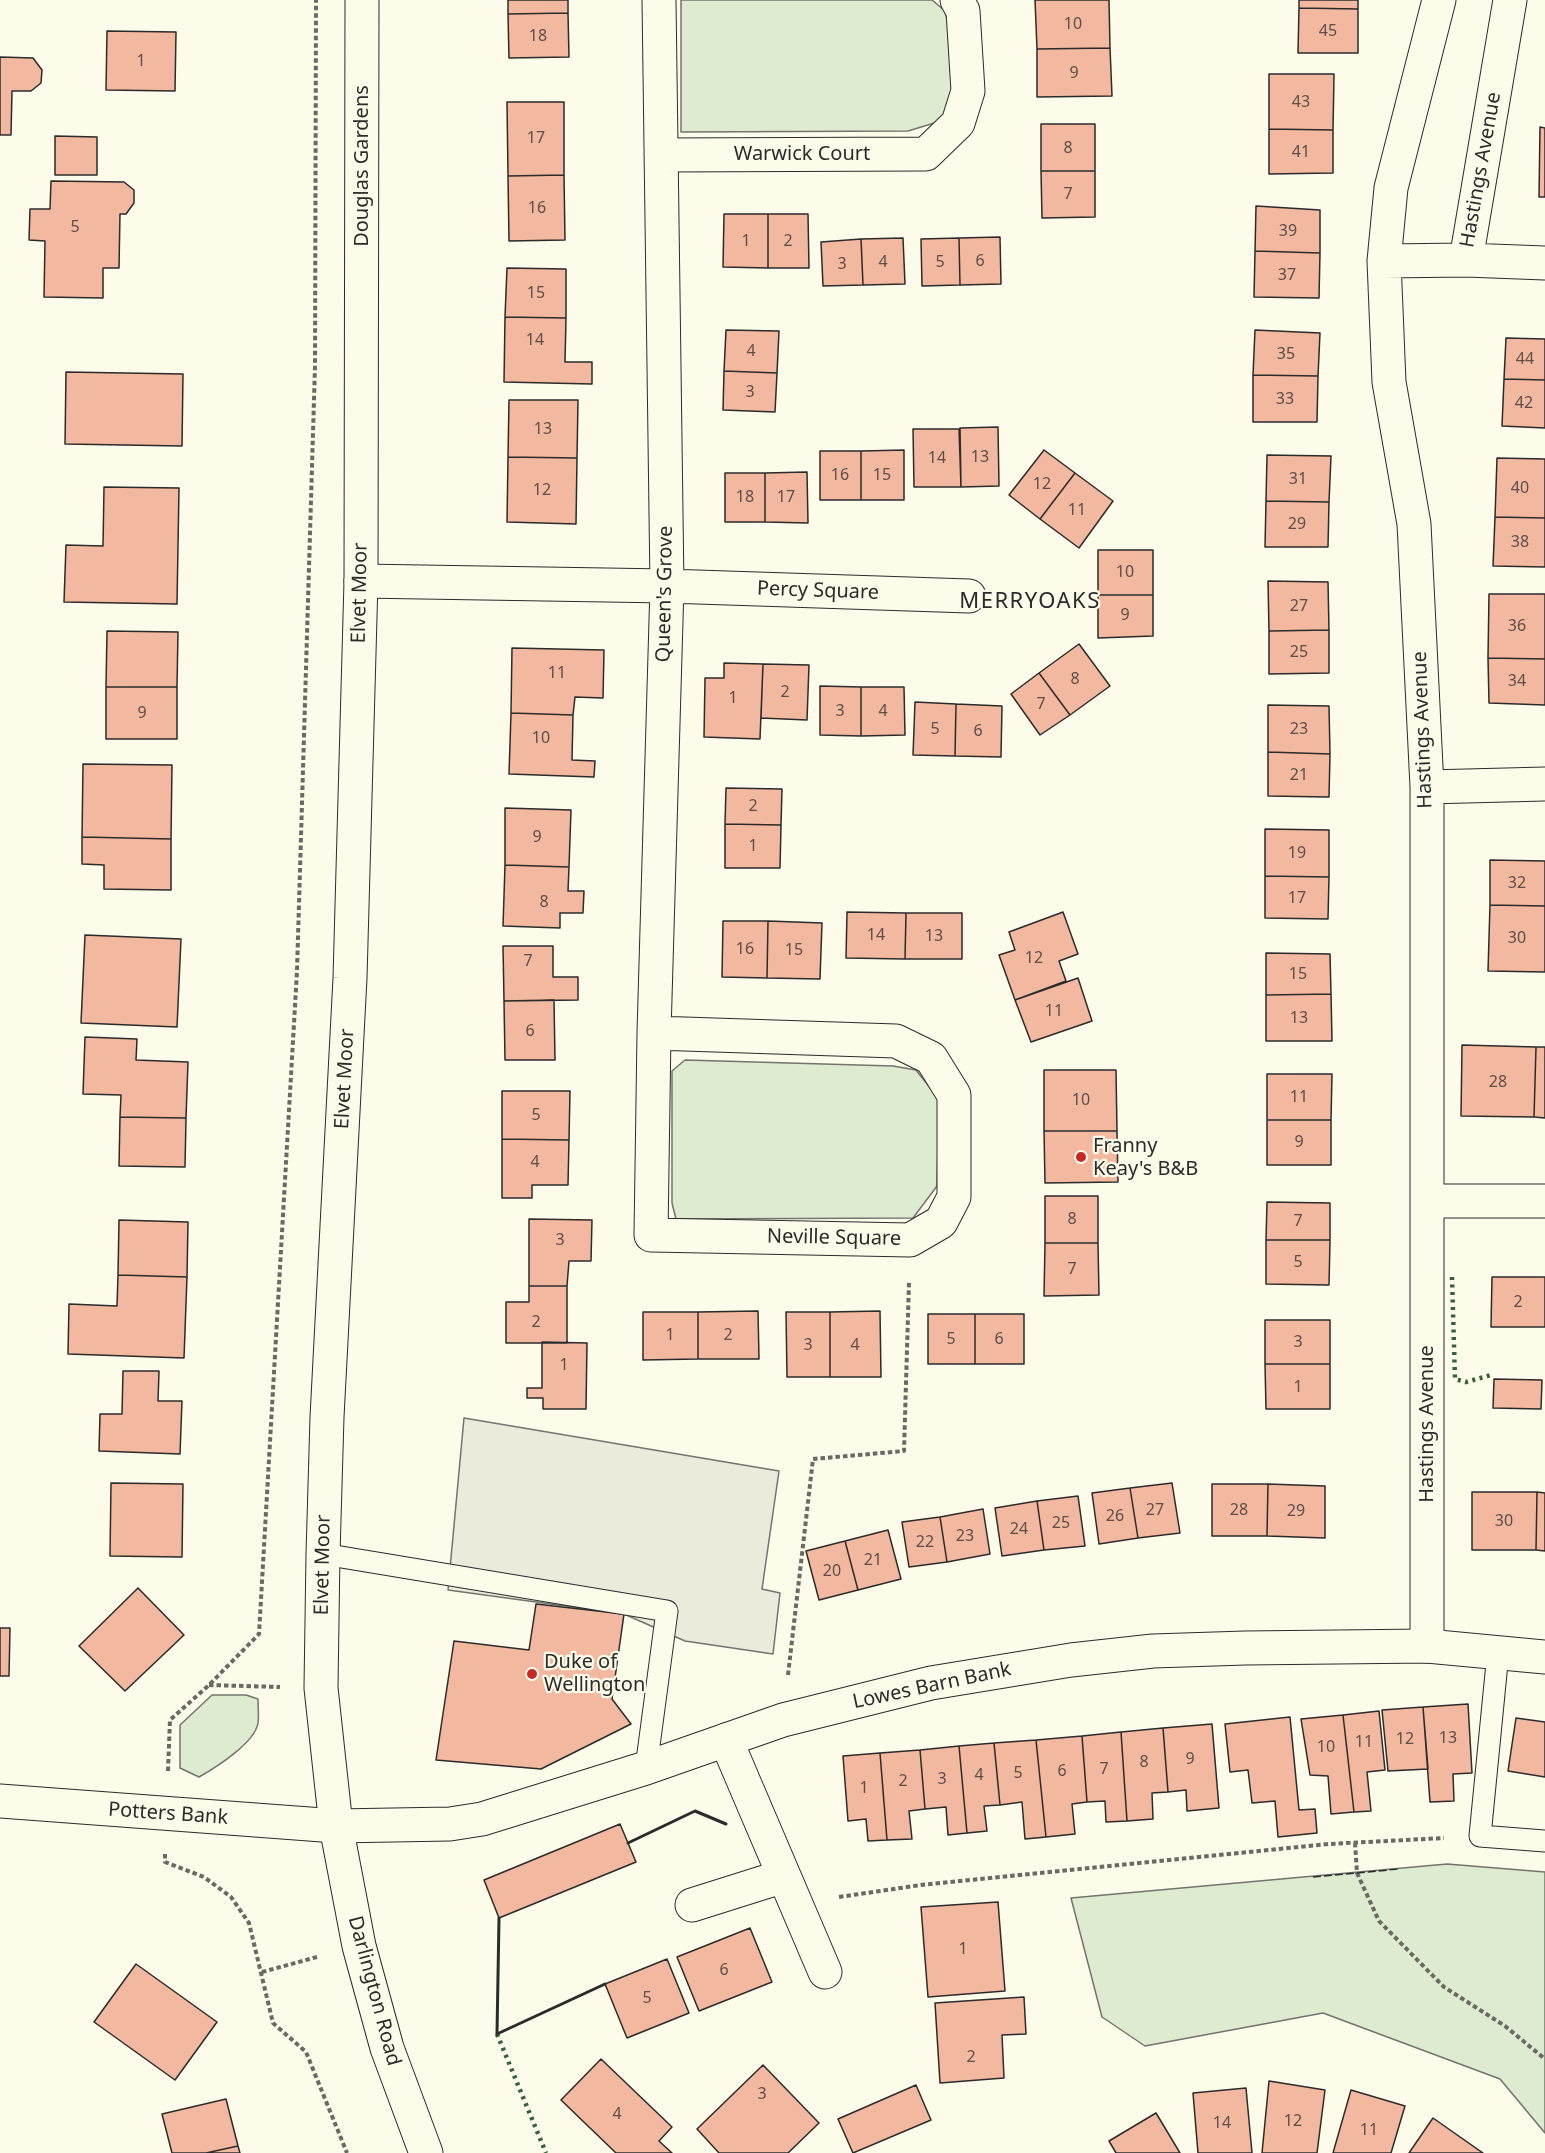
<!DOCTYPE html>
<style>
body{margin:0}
canvas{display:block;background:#fdfbea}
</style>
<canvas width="1545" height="2153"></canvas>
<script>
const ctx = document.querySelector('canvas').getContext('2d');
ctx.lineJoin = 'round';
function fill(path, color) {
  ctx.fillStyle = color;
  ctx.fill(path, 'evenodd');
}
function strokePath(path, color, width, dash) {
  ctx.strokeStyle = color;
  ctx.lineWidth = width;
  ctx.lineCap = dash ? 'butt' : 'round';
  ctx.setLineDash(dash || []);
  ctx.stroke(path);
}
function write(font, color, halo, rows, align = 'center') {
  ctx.font = font + ' "Noto Sans",sans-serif';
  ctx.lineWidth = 4.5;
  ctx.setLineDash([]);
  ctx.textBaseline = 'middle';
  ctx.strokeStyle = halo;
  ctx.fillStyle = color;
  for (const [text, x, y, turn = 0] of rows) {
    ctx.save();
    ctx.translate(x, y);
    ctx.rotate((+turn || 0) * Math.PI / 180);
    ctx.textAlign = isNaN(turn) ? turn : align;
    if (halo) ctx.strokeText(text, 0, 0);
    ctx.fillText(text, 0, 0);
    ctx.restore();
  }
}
const green = new Path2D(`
 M 681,0 L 932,0 L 945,11 L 950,32 L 952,90 L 941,121 L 908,131 L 681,132 Z
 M 685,1060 L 893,1066 L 916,1070 L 939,1099 L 937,1186 L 913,1218 L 676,1219 L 672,1203 L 672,1071 Z
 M 212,1695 L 246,1695 L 258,1699 C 258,1707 259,1716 258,1723 C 255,1743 215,1768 199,1777 L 180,1768 L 180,1725 Z
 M 1447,1864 L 1545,1872 L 1545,2133 L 1500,2079 L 1323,2013 L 1145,2046 L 1102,2017 L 1071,1898 Z`);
fill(green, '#deebd1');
strokePath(green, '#74746e', 1.5);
const parking = new Path2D(`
 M 464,1418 L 779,1471 L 762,1589 L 780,1593 L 773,1654 L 685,1641 L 624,1614 L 448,1590 Z`);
fill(parking, '#eceadb');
strokePath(parking, '#74746e', 1.5);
const building = new Path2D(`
 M 508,0 L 568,0 L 568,13 L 508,14 Z
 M 1035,0 L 1109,0 L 1110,48 L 1037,49 Z
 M 1299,0 L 1358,0 L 1358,9 L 1299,8 Z
 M 1299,8 L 1358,9 L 1358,53 L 1298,53 Z
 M 568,13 L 569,57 L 509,58 L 508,14 Z
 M 107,31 L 176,32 L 175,91 L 106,90 Z
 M 1110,48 L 1112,96 L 1037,97 L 1037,49 Z
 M 0,57 L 33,58 L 42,70 L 41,83 L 31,91 L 12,91 L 11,135 L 0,135 Z
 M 1269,74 L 1334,74 L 1333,130 L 1269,129 Z
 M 507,102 L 564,102 L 564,175 L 508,176 Z
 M 1041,124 L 1095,124 L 1095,171 L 1041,171 Z
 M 1540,127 L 1545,128 L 1545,197 L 1539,197 Z
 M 1269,129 L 1333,130 L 1333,173 L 1269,174 Z
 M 55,136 L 97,137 L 97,175 L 55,175 Z
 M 1041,171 L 1095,171 L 1095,217 L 1042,218 Z
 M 564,175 L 565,240 L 509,241 L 508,176 Z
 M 51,181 L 124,182 L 134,190 L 134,203 L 126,214 L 120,214 L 119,268 L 103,268 L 103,298 L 44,297 L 45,241 L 29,240 L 30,209 L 50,209 Z
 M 1256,206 L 1320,210 L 1320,253 L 1255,251 Z
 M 724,214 L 768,214 L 768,268 L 723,267 Z
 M 768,214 L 808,214 L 809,268 L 768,268 Z
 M 1000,237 L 1001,284 L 960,285 L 959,238 Z
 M 903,238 L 905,284 L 863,285 L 861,239 Z
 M 959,238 L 960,285 L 922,286 L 921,239 Z
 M 861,239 L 863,285 L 823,286 L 821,242 Z
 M 1255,251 L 1320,253 L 1319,298 L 1254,297 Z
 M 507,268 L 566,269 L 566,318 L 505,317 Z
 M 505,317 L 566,318 L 565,362 L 592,362 L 592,384 L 504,382 Z
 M 726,330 L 779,331 L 777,373 L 724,371 Z
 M 1255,330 L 1320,333 L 1318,376 L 1253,375 Z
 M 1506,338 L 1545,339 L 1545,380 L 1504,379 Z
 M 724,371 L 777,373 L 775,412 L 723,410 Z
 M 66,372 L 183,374 L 182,446 L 65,444 Z
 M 1253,375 L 1318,376 L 1317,422 L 1253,422 Z
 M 1504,379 L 1545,380 L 1545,428 L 1502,426 Z
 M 509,400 L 578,400 L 577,458 L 508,457 Z
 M 998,427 L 999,486 L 961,487 L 960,428 Z
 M 913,429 L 959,429 L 961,487 L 914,487 Z
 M 904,450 L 904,500 L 861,500 L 861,451 Z
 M 1044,450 L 1075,473 L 1040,519 L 1009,495 Z
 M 820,451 L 861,451 L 861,500 L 820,500 Z
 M 1267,455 L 1331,456 L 1329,502 L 1266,501 Z
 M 508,457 L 577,458 L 576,524 L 507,522 Z
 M 1497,458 L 1545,459 L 1545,518 L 1495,517 Z
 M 807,472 L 808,523 L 765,522 L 765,473 Z
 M 725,473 L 765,473 L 765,522 L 725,522 Z
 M 1075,473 L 1113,501 L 1079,548 L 1040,519 Z
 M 104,487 L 179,488 L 177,604 L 64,602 L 66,545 L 103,546 Z
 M 1266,501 L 1329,502 L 1328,547 L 1265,547 Z
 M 1495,517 L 1545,518 L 1545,567 L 1493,566 Z
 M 1098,550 L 1153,550 L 1153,595 L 1098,595 Z
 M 1268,581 L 1328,582 L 1329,630 L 1269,631 Z
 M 1489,594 L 1545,594 L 1545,659 L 1488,658 Z
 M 1098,595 L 1153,595 L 1153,636 L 1098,638 Z
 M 1329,630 L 1329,673 L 1269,674 L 1269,631 Z
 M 107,631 L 178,632 L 177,687 L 106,687 Z
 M 1079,644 L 1110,686 L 1070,715 L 1039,673 Z
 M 512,648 L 604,650 L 603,698 L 575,697 L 573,715 L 511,713 Z
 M 1488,658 L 1545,659 L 1545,705 L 1489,703 Z
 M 724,663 L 763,664 L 760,739 L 704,737 L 705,678 L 724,678 Z
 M 763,664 L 809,665 L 807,720 L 761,718 Z
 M 1039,673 L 1070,715 L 1040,735 L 1011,694 Z
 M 820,686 L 861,687 L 861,736 L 820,735 Z
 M 106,687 L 177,687 L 177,739 L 106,739 Z
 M 861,687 L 904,687 L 905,735 L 861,736 Z
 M 915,702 L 956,704 L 955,756 L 913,755 Z
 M 956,704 L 1002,706 L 1001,757 L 955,756 Z
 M 1268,705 L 1329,706 L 1330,754 L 1268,752 Z
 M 511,713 L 573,715 L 572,760 L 595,761 L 594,777 L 509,774 Z
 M 1268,752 L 1330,754 L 1329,797 L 1268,796 Z
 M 83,764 L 172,765 L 171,839 L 82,837 Z
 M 726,788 L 782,789 L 781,825 L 725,824 Z
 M 505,808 L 571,810 L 569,867 L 505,865 Z
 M 725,824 L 781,825 L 780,868 L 725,868 Z
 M 1265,829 L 1329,830 L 1329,877 L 1265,876 Z
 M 82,837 L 171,839 L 171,890 L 104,889 L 104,865 L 82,864 Z
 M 1490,860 L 1545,861 L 1545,906 L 1490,905 Z
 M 505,865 L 569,867 L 568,891 L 584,891 L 583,913 L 560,913 L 560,928 L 503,926 Z
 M 1265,876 L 1329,877 L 1328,919 L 1265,918 Z
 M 1490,905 L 1545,906 L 1545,972 L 1488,971 Z
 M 847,912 L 906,913 L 905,959 L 846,958 Z
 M 1063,912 L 1078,954 L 1059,961 L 1066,981 L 1015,1000 L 999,955 L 1015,950 L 1009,932 Z
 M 906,913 L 962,913 L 962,959 L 905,959 Z
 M 723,921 L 768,921 L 767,978 L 722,977 Z
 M 768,921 L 822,923 L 820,979 L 767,978 Z
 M 85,935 L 181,939 L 177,1027 L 81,1023 Z
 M 503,946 L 553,946 L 553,977 L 578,977 L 578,1000 L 504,1001 Z
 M 1266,953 L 1330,954 L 1331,994 L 1266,995 Z
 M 1078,978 L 1092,1021 L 1031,1042 L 1015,1000 Z
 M 1331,994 L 1332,1041 L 1266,1041 L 1266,995 Z
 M 554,1000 L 555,1060 L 505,1060 L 504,1001 Z
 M 85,1037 L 137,1039 L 136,1060 L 188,1062 L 186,1118 L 120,1117 L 121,1095 L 83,1094 Z
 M 1462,1045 L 1536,1047 L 1534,1117 L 1461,1116 Z
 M 1536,1047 L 1545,1047 L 1545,1118 L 1534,1117 Z
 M 1044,1070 L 1116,1070 L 1117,1131 L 1044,1131 Z
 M 1267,1074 L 1332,1074 L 1331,1120 L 1267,1120 Z
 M 502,1091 L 570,1091 L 569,1140 L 502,1139 Z
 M 120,1117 L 186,1118 L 185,1167 L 119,1166 Z
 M 1267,1120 L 1331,1120 L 1331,1165 L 1267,1165 Z
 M 1044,1131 L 1117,1131 L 1118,1182 L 1045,1183 Z
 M 502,1139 L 569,1140 L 568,1185 L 532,1185 L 532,1198 L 502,1198 Z
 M 1045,1196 L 1098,1196 L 1098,1243 L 1045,1243 Z
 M 1267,1202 L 1330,1203 L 1330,1240 L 1266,1240 Z
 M 529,1219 L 592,1220 L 591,1261 L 569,1261 L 567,1286 L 529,1286 Z
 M 119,1220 L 188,1222 L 187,1277 L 118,1275 Z
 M 1266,1240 L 1330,1240 L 1329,1285 L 1266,1284 Z
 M 1045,1243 L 1098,1243 L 1099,1295 L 1044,1296 Z
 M 118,1275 L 187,1277 L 184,1358 L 68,1354 L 69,1304 L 117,1306 Z
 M 1492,1277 L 1545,1277 L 1545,1327 L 1491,1327 Z
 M 529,1286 L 567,1286 L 567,1343 L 506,1343 L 506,1302 L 529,1302 Z
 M 758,1311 L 759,1359 L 698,1359 L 698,1312 Z
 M 880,1311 L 881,1377 L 830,1377 L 830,1312 Z
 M 643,1312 L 698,1312 L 698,1359 L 643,1360 Z
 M 786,1312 L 830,1312 L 830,1377 L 787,1377 Z
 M 928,1314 L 975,1314 L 975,1364 L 928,1364 Z
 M 975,1314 L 1024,1314 L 1024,1364 L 975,1364 Z
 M 1265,1320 L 1330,1320 L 1330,1364 L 1265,1364 Z
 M 542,1342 L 587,1343 L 586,1409 L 543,1409 L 543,1398 L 527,1398 L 527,1388 L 542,1388 Z
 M 1265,1364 L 1330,1364 L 1330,1409 L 1266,1409 Z
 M 123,1371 L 159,1371 L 158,1401 L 182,1401 L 180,1454 L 99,1451 L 100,1414 L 122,1414 Z
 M 1494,1379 L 1542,1380 L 1541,1409 L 1493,1408 Z
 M 111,1483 L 183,1484 L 182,1557 L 110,1556 Z
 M 1172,1483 L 1180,1533 L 1138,1538 L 1130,1488 Z
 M 1212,1484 L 1268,1484 L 1267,1536 L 1212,1536 Z
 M 1268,1484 L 1325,1486 L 1325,1538 L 1267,1536 Z
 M 1130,1488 L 1138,1538 L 1099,1544 L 1092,1493 Z
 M 1472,1492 L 1537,1492 L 1536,1550 L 1472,1550 Z
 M 1537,1492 L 1545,1493 L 1545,1551 L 1536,1550 Z
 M 1078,1496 L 1085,1546 L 1044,1550 L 1037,1501 Z
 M 1037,1501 L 1044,1550 L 1002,1556 L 995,1508 Z
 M 983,1509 L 990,1554 L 947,1562 L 940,1517 Z
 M 940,1517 L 947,1562 L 909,1567 L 902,1522 Z
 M 888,1530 L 901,1579 L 858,1590 L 845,1541 Z
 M 845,1541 L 858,1590 L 819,1600 L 806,1551 Z
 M 138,1588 L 184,1635 L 125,1691 L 79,1646 Z
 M 536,1604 L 624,1614 L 612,1699 L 631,1724 L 541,1769 L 436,1760 L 454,1641 L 529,1650 Z
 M 0,1628 L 10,1628 L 9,1676 L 0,1676 Z
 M 1468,1704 L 1472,1773 L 1453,1774 L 1454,1801 L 1430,1802 L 1423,1707 Z
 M 1423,1707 L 1428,1769 L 1388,1771 L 1382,1710 Z
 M 1379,1711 L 1385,1770 L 1367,1772 L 1371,1811 L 1354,1812 L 1343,1715 Z
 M 1343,1715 L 1354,1812 L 1331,1814 L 1328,1776 L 1310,1775 L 1301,1719 Z
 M 1290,1717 L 1299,1810 L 1315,1809 L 1317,1833 L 1278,1837 L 1275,1801 L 1252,1803 L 1248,1770 L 1230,1772 L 1225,1724 Z
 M 1516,1718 L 1545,1722 L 1545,1777 L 1508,1771 Z
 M 1212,1724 L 1219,1808 L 1187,1811 L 1186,1790 L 1168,1792 L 1163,1728 Z
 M 1163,1728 L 1168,1792 L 1152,1793 L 1153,1819 L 1127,1821 L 1121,1732 Z
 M 1121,1732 L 1127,1821 L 1106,1822 L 1105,1801 L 1087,1802 L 1082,1736 Z
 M 1082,1736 L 1087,1802 L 1072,1804 L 1075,1834 L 1046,1837 L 1036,1740 Z
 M 1036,1740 L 1046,1837 L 1025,1839 L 1022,1802 L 1000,1805 L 994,1743 Z
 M 994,1743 L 1000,1805 L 984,1806 L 987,1831 L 967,1833 L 959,1746 Z
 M 959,1746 L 967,1833 L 948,1835 L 946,1807 L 925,1809 L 920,1750 Z
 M 920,1750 L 925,1809 L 909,1811 L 912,1839 L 887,1840 L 880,1753 Z
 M 880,1753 L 887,1840 L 868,1841 L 866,1819 L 848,1821 L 843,1756 Z
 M 620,1824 L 636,1862 L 499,1918 L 484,1880 Z
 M 998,1902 L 1005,1991 L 928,1997 L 921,1907 Z
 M 750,1928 L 772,1982 L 699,2011 L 677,1957 Z
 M 667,1959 L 689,2013 L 627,2038 L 605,1984 Z
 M 136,1964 L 217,2022 L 175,2080 L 94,2022 Z
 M 1024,1997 L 1026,2034 L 1002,2035 L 1004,2078 L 940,2083 L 935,2003 Z
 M 601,2059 L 672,2127 L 659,2141 L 672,2153 L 616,2153 L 561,2100 Z
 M 763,2065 L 819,2123 L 788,2153 L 719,2153 L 697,2129 Z
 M 1269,2081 L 1325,2090 L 1317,2153 L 1262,2153 Z
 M 916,2085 L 931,2120 L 853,2153 L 838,2119 Z
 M 1246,2088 L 1252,2153 L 1198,2153 L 1193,2093 Z
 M 1351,2090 L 1405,2106 L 1391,2153 L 1333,2153 Z
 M 226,2099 L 238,2146 L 206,2153 L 172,2153 L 162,2114 Z
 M 1156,2113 L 1180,2153 L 1116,2153 L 1109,2141 Z
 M 1433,2118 L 1483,2153 L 1409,2153 Z
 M 238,2146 L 240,2153 L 206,2153 Z`);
fill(building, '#f2b8a0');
strokePath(building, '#2b2b2b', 1.5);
const service = new Path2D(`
 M 323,1554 L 667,1611 L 646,1768
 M 1498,1653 L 1480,1836 L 1545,1841`);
const minor = new Path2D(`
 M 661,155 L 926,154 L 958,123 L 968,91 L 963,11 L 957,0
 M 1466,260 L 1510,0
 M 1384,261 L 1466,260 L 1545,263
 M 361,581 L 667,586 L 969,596
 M 1427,787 L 1545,784
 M 654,1033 L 896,1041 L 931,1058 L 954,1095 L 954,1197 L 941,1222 L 910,1240 L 651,1235 L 654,1033 L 667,586 L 659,0
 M 1427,1201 L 1545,1201
 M 1427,1646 L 1427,787 L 1414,524 L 1389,382 L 1384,261 L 1391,188 L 1439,0
 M 726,1740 L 825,1972
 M 692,1905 L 784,1876`);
const tertiary = new Path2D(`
 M 0,1801 L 336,1826 L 450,1824 L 482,1819 L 646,1768 L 783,1720 L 931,1683 L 1071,1660 L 1153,1651 L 1245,1648 L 1427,1646 L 1545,1657`);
const trunk = new Path2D(`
 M 362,0 L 361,581 L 350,978 L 327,1417 L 323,1554 L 321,1688 L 336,1826 L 359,1946 L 387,2048 L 426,2153`);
strokePath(service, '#2b2b2b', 23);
strokePath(minor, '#2b2b2b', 35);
strokePath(tertiary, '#2b2b2b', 35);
strokePath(trunk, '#2b2b2b', 35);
strokePath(new Path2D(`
 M 788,1675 L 813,1459 L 904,1451 L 909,1282
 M 209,1685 L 280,1687
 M 168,1771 L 170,1720 L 209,1685 L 259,1634 L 297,971 L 315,366 L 316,0
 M 1355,1843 L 1357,1873 L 1379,1921 L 1444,1987 L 1505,2026 L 1545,2059
 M 165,1854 L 165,1862 L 204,1877 L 231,1897 L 249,1923 L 273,2023 L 306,2052 L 347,2153
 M 839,1897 L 921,1885 L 1329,1844 L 1444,1838
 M 262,1972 L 317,1957`), '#6a6964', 4, [4.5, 3]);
strokePath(service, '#fdfbea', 21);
strokePath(minor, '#fdfbea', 33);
strokePath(tertiary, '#fdfbea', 33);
strokePath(trunk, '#fdfbea', 33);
strokePath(new Path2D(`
 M 1452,1277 L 1455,1379 L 1466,1382 L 1491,1375
 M 497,2034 L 546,2153`), '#34623c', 4.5, [3, 4.5]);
strokePath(new Path2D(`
 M 1313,1877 L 1399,1869`), '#2b2b2b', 1.5, [8, 3]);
strokePath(new Path2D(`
 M 628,1843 L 695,1811 L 726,1824
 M 499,1918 L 497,2034 L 605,1984`), '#2b2b2b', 3);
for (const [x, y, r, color] of [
 [1081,1157,6,"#c62828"],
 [532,1674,6,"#c62828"]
]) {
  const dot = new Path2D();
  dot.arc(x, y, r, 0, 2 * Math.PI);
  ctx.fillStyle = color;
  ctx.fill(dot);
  strokePath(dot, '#fdfbea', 2);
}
write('16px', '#5d4e48', null, [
 ["10",1073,24],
 ["45",1328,31],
 ["18",538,36],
 ["1",141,61],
 ["9",1074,73],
 ["43",1301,102],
 ["17",536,138],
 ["8",1068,148],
 ["41",1301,152],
 ["7",1068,194],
 ["16",537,208],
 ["5",75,227],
 ["39",1288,231],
 ["1",746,241],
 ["2",788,241],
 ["6",980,261],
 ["4",883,262],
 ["5",940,262],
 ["3",842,264],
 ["37",1287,275],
 ["15",536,293],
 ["14",535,340],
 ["4",751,351],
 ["35",1286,354],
 ["44",1525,359],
 ["3",750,392],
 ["33",1285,399],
 ["42",1524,403],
 ["13",543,429],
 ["13",980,457],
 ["14",937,458],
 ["16",840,475],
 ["15",882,475],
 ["31",1298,479],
 ["12",1042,484],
 ["40",1520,488],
 ["12",542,490],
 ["18",745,497],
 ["17",786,497],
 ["11",1077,510],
 ["29",1297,524],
 ["38",1520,542],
 ["10",1125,572],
 ["27",1299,606],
 ["9",1125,615],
 ["36",1517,626],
 ["25",1299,652],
 ["11",557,673],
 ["8",1075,679],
 ["34",1517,681],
 ["2",785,692],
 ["1",733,698],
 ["7",1041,704],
 ["3",840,711],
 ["4",883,711],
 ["9",142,713],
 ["5",935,729],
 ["23",1299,729],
 ["6",978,731],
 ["10",541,738],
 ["21",1299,775],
 ["2",753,806],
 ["9",537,837],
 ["1",753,846],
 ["19",1297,853],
 ["32",1517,883],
 ["17",1297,898],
 ["8",544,902],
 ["14",876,935],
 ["13",934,936],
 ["30",1517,938],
 ["16",745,949],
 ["15",794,950],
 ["12",1034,958],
 ["7",528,961],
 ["15",1298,974],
 ["11",1054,1011],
 ["13",1299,1018],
 ["6",530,1031],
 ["28",1498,1082],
 ["11",1299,1097],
 ["10",1081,1100],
 ["5",536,1115],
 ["9",1299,1142],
 ["4",535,1162],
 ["8",1072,1219],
 ["7",1298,1221],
 ["3",560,1240],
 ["5",1298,1262],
 ["7",1072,1269],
 ["2",1518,1302],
 ["2",536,1322],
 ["1",670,1335],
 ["2",728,1335],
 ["5",951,1339],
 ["6",999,1339],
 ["3",1298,1342],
 ["3",808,1345],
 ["4",855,1345],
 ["1",564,1365],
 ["1",1298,1387],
 ["27",1155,1510],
 ["28",1239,1510],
 ["29",1296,1511],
 ["26",1115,1516],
 ["30",1504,1521],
 ["25",1061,1523],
 ["24",1019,1529],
 ["23",965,1536],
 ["22",925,1542],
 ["21",873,1560],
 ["20",832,1571],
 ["13",1448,1738],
 ["12",1405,1739],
 ["11",1364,1742],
 ["10",1326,1747],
 ["9",1190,1759],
 ["8",1144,1762],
 ["7",1104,1769],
 ["6",1062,1771],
 ["5",1018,1773],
 ["4",979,1775],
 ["3",942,1779],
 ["2",903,1781],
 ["1",864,1788],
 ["1",963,1949],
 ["6",724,1970],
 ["5",647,1998],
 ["2",971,2057],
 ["3",762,2094],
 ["4",617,2114],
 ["12",1293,2121],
 ["14",1222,2123],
 ["11",1369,2130]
]);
write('20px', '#2b2b2b', '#fdfbea', [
 ["Warwick Court",802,154],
 ["Douglas Gardens",362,166,-90],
 ["Hastings Avenue",1481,170,-80],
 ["Percy Square",818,591,2],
 ["Elvet Moor",360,593,-89],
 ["Queen's Grove",665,594,-89],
 ["Hastings Avenue",1423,730,-92],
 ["Elvet Moor",345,1079,-87],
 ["Neville Square",834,1238,1],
 ["Hastings Avenue",1427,1424,-90],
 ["Elvet Moor",323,1565,-89],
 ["Lowes Barn Bank",932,1686,-12],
 ["Potters Bank",168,1814,4],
 ["Darlington Road",374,1991,75]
]);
write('20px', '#2b2b2b', '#fdfbea', [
 ["Franny",1093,1146],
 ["Keay's B&B",1093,1169],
 ["Duke of",544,1662],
 ["Wellington",544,1685]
], 'left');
ctx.letterSpacing = '1.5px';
write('22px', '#2b2b2b', '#fdfbea', [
 ["MERRYOAKS",1030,602]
]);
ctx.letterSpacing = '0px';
</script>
